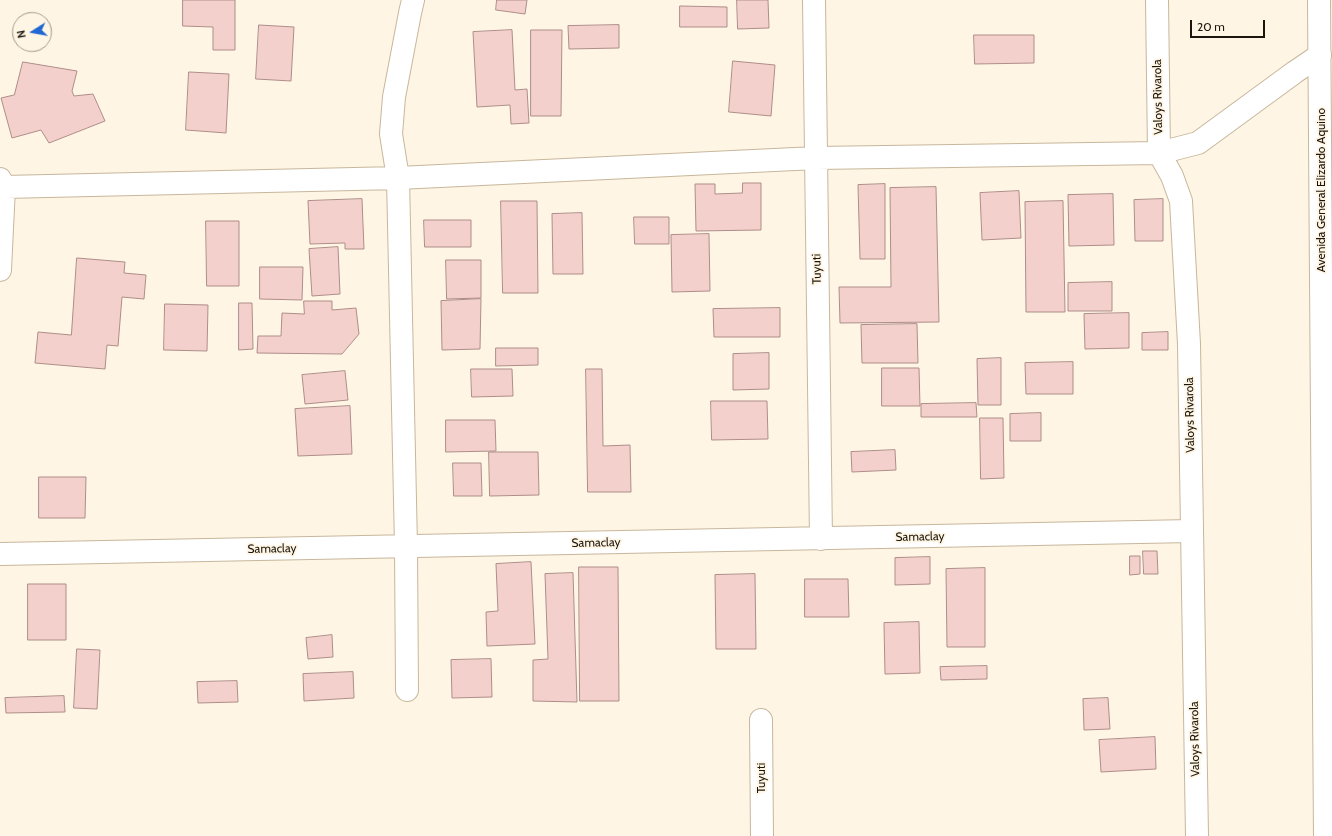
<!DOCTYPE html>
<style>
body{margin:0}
#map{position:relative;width:1332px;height:836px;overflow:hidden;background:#fff5e4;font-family:Cabin,sans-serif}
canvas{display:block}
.north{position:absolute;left:12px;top:12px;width:40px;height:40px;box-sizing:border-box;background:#fff5e4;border:1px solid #a49b8d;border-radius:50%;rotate:259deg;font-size:11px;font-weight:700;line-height:16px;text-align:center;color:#1b150b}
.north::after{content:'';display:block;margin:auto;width:14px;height:18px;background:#2167d3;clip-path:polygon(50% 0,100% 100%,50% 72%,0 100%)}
.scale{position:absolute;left:1190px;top:20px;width:75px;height:18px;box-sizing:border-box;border:2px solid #1b150b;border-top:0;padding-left:5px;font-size:12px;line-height:14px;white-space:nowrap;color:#1b150b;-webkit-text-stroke:3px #fff5e4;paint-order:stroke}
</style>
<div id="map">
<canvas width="1332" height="836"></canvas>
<div class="north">N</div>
<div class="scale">20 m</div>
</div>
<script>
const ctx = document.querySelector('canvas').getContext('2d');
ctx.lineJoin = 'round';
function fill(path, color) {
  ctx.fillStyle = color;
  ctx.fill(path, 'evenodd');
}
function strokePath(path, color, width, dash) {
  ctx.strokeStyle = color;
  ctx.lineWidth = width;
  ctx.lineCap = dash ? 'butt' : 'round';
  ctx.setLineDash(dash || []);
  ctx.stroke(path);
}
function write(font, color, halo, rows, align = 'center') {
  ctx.font = font + ' Cabin,sans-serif';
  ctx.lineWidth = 3.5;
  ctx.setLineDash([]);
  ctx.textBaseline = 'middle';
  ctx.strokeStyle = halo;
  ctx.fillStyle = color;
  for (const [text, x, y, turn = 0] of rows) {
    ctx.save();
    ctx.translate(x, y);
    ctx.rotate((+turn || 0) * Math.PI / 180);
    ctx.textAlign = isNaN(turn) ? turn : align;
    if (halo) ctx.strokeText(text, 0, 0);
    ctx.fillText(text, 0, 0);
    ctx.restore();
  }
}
const building = new Path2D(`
 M 183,0 L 235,0 L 235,50 L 213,50 L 213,27 L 183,26 Z
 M 497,0 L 527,0 L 525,14 L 496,10 Z
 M 737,0 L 768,0 L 769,28 L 738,29 Z
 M 680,6 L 727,7 L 727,27 L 680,27 Z
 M 259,25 L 294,27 L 291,81 L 256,79 Z
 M 619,25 L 619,48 L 569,49 L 568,26 Z
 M 512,30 L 515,90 L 527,89 L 529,123 L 511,124 L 510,105 L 477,107 L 473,32 Z
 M 531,30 L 562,30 L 561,116 L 531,116 Z
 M 974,35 L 1034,35 L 1034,63 L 975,64 Z
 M 733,61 L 775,65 L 771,116 L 729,112 Z
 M 23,62 L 77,71 L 72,91 L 74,96 L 93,94 L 105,121 L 49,143 L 41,130 L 12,138 L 1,98 L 14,95 Z
 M 189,72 L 229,74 L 226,133 L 186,130 Z
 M 743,183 L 761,183 L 761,230 L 696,231 L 695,184 L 715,184 L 715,194 L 742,193 Z
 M 885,184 L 885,259 L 860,259 L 858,185 Z
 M 936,187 L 939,322 L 840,323 L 839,287 L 891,287 L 890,188 Z
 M 1019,191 L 1021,238 L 982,240 L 980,193 Z
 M 1113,194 L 1114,245 L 1069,246 L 1068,195 Z
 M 362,199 L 364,249 L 345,249 L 345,243 L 310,244 L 308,201 Z
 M 1163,199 L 1163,241 L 1135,241 L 1134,200 Z
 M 501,201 L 537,201 L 538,293 L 503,293 Z
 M 1063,201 L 1065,312 L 1026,312 L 1025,202 Z
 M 582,213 L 583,274 L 553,274 L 552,214 Z
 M 634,217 L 669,217 L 669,244 L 635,244 Z
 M 424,220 L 471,220 L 471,247 L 425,247 Z
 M 206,221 L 239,221 L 239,286 L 207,286 Z
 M 709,234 L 710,291 L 672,292 L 671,235 Z
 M 338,247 L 340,294 L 312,296 L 309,249 Z
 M 77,258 L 125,262 L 124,273 L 146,275 L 144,299 L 122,297 L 118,346 L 107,345 L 105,369 L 35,363 L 38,332 L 71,335 Z
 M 446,260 L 481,260 L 481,298 L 447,299 Z
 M 260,267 L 303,267 L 302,300 L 260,299 Z
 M 1112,282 L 1112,311 L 1068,311 L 1068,283 Z
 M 481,299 L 480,349 L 442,350 L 441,301 Z
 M 304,301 L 332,301 L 332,310 L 356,308 L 359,334 L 342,354 L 257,353 L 258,336 L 281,336 L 282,313 L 304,314 Z
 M 239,303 L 252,303 L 253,349 L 239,350 Z
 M 165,304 L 208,305 L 207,351 L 164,350 Z
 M 780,308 L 780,337 L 714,337 L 713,309 Z
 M 1129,313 L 1129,348 L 1085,349 L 1084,314 Z
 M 917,324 L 918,363 L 862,363 L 861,325 Z
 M 1168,332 L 1168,350 L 1142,350 L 1142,333 Z
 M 496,348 L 538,348 L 538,365 L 496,366 Z
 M 769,353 L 769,389 L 733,390 L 733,354 Z
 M 1001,358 L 1001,405 L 978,405 L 977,359 Z
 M 1073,362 L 1073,394 L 1026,394 L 1025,363 Z
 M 882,368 L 919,368 L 920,406 L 882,406 Z
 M 471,369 L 512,369 L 513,396 L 472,397 Z
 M 586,369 L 602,369 L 603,446 L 630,445 L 631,492 L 588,492 Z
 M 345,371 L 348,400 L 305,404 L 302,375 Z
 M 711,401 L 767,401 L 768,439 L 712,440 Z
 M 976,403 L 977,417 L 921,417 L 921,404 Z
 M 350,406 L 352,454 L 298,456 L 295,409 Z
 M 1041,413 L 1041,441 L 1010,441 L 1010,414 Z
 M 980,418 L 1003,418 L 1004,478 L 981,479 Z
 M 446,420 L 495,420 L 496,451 L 446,452 Z
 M 895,450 L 896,470 L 852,472 L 851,452 Z
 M 489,452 L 538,452 L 539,495 L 490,496 Z
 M 453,463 L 481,463 L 482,496 L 454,496 Z
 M 39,477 L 86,477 L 85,518 L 39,518 Z
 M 1143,551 L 1157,551 L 1158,574 L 1144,574 Z
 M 1130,556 L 1140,556 L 1140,574 L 1130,575 Z
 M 930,557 L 930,584 L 895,585 L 895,558 Z
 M 531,562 L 535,644 L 487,646 L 486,612 L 498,611 L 496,564 Z
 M 579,567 L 618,567 L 619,701 L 580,701 Z
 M 985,568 L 985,647 L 947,647 L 946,569 Z
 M 573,573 L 577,702 L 533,701 L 533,660 L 548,659 L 545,574 Z
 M 755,574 L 756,649 L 716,649 L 715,575 Z
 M 805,579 L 848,579 L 849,617 L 805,617 Z
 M 28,584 L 66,584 L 66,640 L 28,640 Z
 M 919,622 L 920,673 L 885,674 L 884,623 Z
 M 332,635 L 333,657 L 308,659 L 306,638 Z
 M 77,649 L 100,650 L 97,709 L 74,708 Z
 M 491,659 L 492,697 L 452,698 L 451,660 Z
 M 987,666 L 987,679 L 941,680 L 940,667 Z
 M 353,672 L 354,698 L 304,701 L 303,674 Z
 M 237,681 L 238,702 L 198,703 L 197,682 Z
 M 64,696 L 65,712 L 6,713 L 5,698 Z
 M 1108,698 L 1110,729 L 1084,730 L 1083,699 Z
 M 1155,737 L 1156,769 L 1101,772 L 1099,740 Z`);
fill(building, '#f4d0cc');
strokePath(building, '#ae8d89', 1);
const minor = new Path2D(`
 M 814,0 L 821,539
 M 1157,0 L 1159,153 L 1172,176 L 1181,201 L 1189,344 L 1197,836
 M 0,179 L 4,187 L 0,270
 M 4,187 L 398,178 L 816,158 L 1159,153 L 1198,143 L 1295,72 L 1320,55
 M 0,554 L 1192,531
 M 407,690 L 406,546 L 398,178 L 391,134 L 394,97 L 410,13 L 413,0
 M 761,720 L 762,836`);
const major = new Path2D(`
 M 1319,0 L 1325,836`);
strokePath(minor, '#c7b79c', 24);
strokePath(major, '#c7b79c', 24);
strokePath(minor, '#fff', 22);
strokePath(major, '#fff', 22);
write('12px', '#1b150b', '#fff5e4', [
 ["Valoys Rivarola",1158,97,-91],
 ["Avenida General Elizardo Aquino",1321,190,-90],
 ["Tuyuti",817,269,-91],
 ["Valoys Rivarola",1190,415,-91],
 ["Samaclay",920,537,-1],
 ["Samaclay",596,543,-1],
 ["Samaclay",272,549,-1],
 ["Valoys Rivarola",1195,739,-91],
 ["Tuyuti",761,778,-90]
]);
</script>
